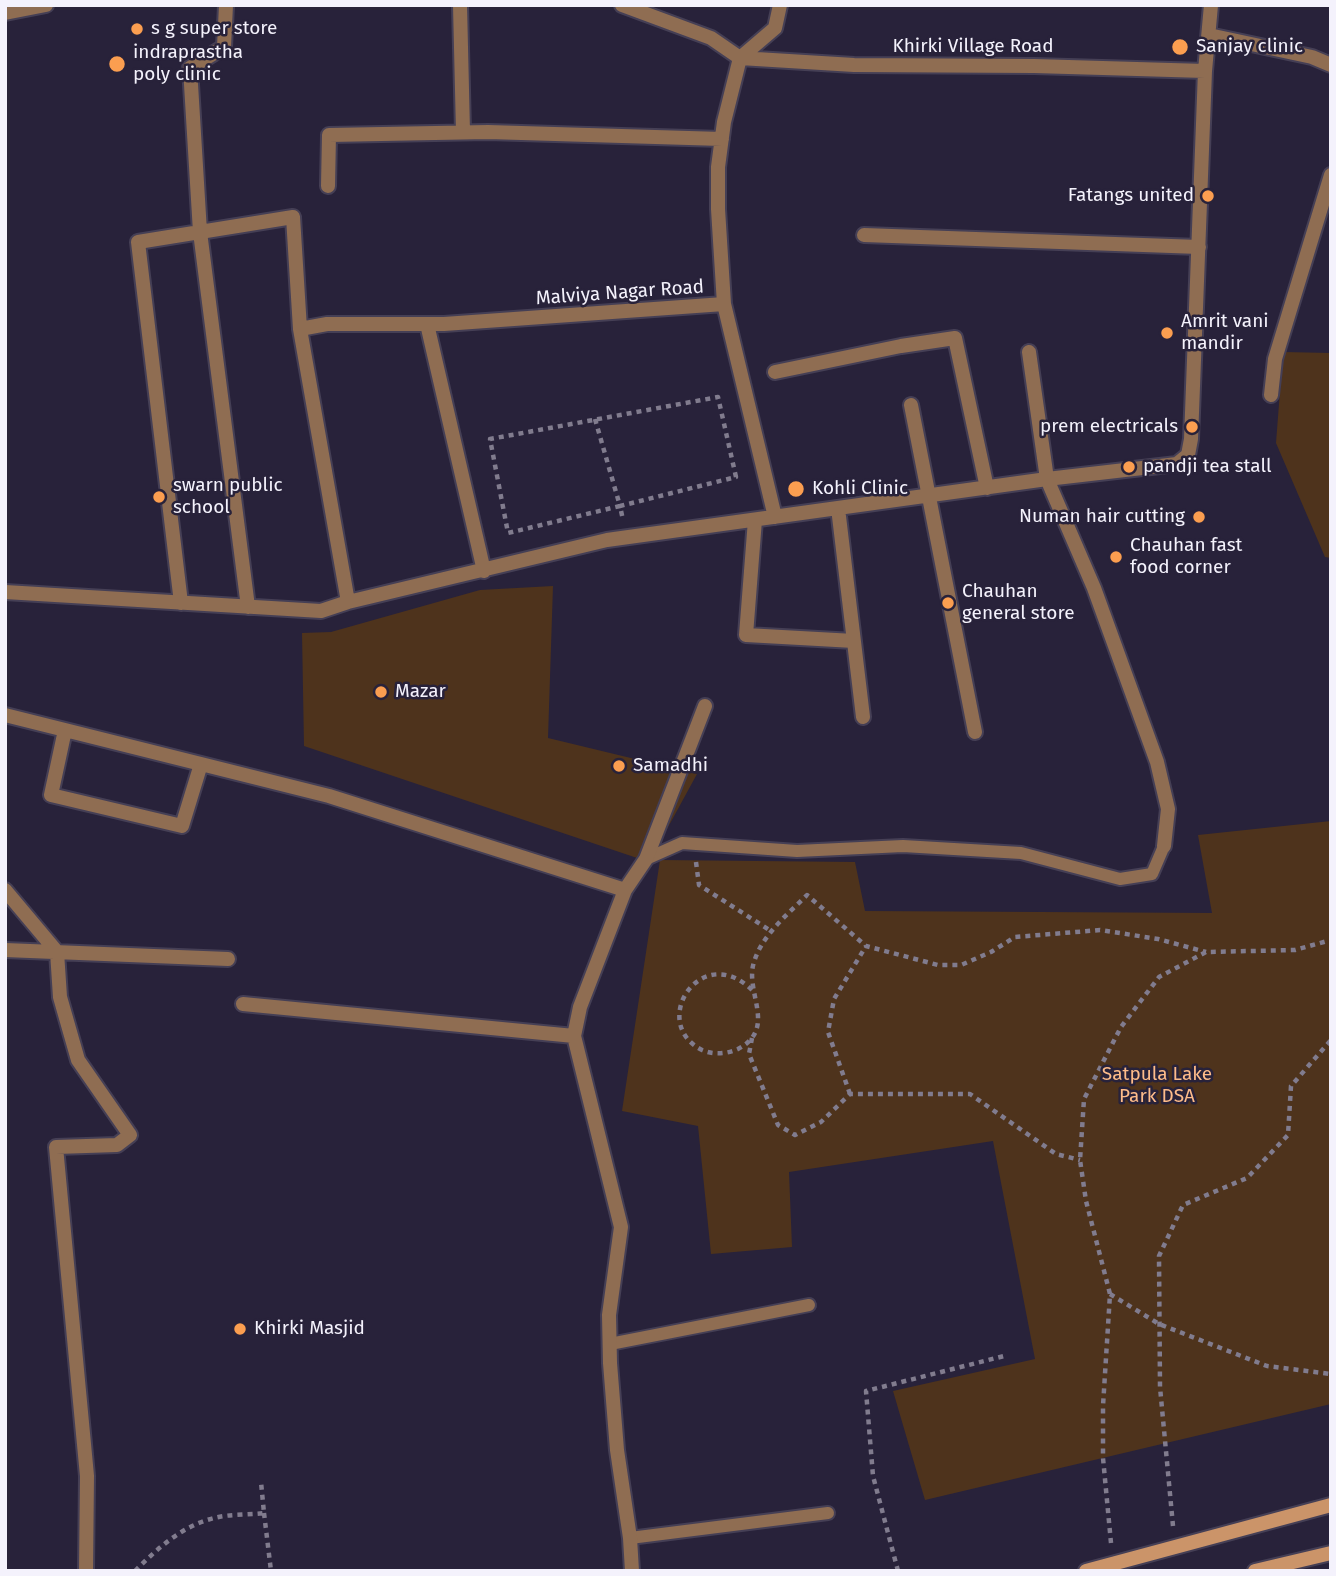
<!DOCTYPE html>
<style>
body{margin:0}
#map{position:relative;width:1336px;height:1576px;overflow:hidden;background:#28223a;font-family:"Fira Sans",sans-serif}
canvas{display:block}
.frame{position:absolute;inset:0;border:7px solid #f4f2fc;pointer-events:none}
</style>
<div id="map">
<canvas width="1336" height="1576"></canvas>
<div class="frame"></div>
</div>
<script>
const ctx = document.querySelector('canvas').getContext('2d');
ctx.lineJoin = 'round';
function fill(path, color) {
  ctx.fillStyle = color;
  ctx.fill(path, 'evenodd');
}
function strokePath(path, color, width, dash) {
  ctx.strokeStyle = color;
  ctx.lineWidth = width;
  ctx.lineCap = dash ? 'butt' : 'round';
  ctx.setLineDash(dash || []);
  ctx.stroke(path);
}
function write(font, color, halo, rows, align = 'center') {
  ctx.font = font + ' "Fira Sans",sans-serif';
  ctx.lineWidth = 5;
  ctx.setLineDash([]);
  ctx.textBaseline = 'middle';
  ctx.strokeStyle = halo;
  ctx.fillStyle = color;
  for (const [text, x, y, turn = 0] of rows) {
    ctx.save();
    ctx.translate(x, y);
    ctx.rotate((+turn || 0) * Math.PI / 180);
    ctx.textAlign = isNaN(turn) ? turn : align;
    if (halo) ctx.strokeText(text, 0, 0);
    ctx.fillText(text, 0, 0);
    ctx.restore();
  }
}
fill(new Path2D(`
 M 1283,352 L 1331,353 L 1331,558 L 1325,557 L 1276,443 Z
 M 553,586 L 548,738 L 697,774 L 649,862 L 304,746 L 302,633 L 331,632 L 480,590 Z
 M 1331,821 L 1331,1404 L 925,1500 L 893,1391 L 1035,1359 L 993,1141 L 789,1172 L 792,1247 L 711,1254 L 698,1126 L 622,1111 L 660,860 L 855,862 L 865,911 L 1212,913 L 1198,835 Z`), '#4e331c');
const service = new Path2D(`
 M 646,859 L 682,843 L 797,851 L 903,846 L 1021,853 L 1120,879 L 1152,874 L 1164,846
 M 610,1344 L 809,1305
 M 630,1538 L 828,1513`);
const minor = new Path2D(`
 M 226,5 L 224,47 L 190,68 L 200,232 L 248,607
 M 460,5 L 463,132
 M 622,5 L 711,38 L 740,58 L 854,65 L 1034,66 L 1205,71
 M 5,13 L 46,5
 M 1209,35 L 1312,57 L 1331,65
 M 328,186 L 329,135 L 488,132 L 722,139
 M 864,235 L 1199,247
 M 427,324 L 484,571
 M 300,329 L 327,324 L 444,324 L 724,304
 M 1029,352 L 1047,479 L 1094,588 L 1157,762 L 1168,809 L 1164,846
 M 775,372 L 901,346 L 955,338 L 987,488
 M 1271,395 L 1275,359 L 1331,175
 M 911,405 L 975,732
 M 838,508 L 863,717
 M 775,517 L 724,304 L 718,209 L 718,167 L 724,122 L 740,58 L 775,28 L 780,5
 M 755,520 L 746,635 L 854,641
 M 5,592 L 321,611 L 348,602 L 607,540 L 1047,479 L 1177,464 L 1188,455 L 1191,439 L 1205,71 L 1211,5
 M 181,603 L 138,242 L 293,217 L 300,329 L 348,602
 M 5,715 L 329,796 L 625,890
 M 65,730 L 51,795 L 182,826 L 201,764
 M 5,890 L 57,952 L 60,997 L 78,1060 L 130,1135 L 117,1145 L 56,1147 L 87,1476 L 86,1571
 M 5,950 L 228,959
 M 243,1004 L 574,1036
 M 632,1571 L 630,1538 L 617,1450 L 610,1363 L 609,1315 L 621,1227 L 574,1036 L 580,1007 L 625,890 L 646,859 L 705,706`);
const secondary = new Path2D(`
 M 1086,1571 L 1331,1505
 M 1255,1571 L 1331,1553`);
strokePath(service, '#453f55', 16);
strokePath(minor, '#453f55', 18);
strokePath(secondary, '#453f55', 18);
strokePath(new Path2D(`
 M 595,419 L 620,506 L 736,477 L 718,397 L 490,439 L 508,533 L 620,506 L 623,520
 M 696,862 L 699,885 L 771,931
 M 752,990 C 701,940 648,1023 702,1050 C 713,1055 727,1054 738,1049 C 778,1028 744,992 754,962 C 762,935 788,914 807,895 L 866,946 L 938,965 L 961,965 L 991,952 L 1015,937 L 1100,930 L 1158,939 L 1206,952
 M 752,1038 L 749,1054 L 778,1125 L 795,1135 L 821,1122 L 850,1094 L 970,1094 L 1056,1154 L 1080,1160
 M 850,1094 L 828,1032 L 834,999 L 866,946
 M 1110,1294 L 1159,1324 L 1267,1366 L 1331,1374
 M 264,1513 L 271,1571
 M 1173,1526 L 1160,1387 L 1159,1256 L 1183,1205 L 1247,1178 L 1288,1135 L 1291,1086 L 1331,1040
 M 1111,1543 L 1103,1458 L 1103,1406 L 1110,1294 L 1086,1201 L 1080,1160 L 1084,1099 L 1121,1027 L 1159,977 L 1206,952 L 1295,950 L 1331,940
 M 135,1571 C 158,1548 182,1526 214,1518 C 229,1514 248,1515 264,1513 L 261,1482
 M 898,1571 L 873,1476 L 866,1391 L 1004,1356`), '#817c8e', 4.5, [5, 5]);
strokePath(service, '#8f6d52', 12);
strokePath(minor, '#8f6d52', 14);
strokePath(secondary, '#cb9469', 14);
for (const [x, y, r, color] of [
 [137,29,7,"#fb9e50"],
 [1180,47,9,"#fb9e50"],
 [117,64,9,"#fb9e50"],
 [1208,196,7,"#fb9e50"],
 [1167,333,7,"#fb9e50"],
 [1192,427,7,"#fb9e50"],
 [1129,467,7,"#fb9e50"],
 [796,489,9,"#fb9e50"],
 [159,497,7,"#fb9e50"],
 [1199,517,7,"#fb9e50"],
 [1116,557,7,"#fb9e50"],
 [948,603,7,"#fb9e50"],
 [381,692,7,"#fb9e50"],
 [619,766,7,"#fb9e50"],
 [240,1329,7,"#fb9e50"]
]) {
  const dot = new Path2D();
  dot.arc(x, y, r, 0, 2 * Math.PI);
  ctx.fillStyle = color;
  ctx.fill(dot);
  strokePath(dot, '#28223a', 2.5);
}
write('19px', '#f4f2fc', '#28223a', [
 ["s g super store",151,29],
 ["Sanjay clinic",1196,47],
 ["indraprastha",133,53],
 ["poly clinic",133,75],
 ["Fatangs united",1194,196,"right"],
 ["Amrit vani",1181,322],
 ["mandir",1181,344],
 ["prem electricals",1178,427,"right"],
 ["pandji tea stall",1143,467],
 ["swarn public",173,486],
 ["school",173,508],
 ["Kohli Clinic",812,489],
 ["Numan hair cutting",1185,517,"right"],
 ["Chauhan fast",1130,546],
 ["food corner",1130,568],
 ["Chauhan",962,592],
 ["general store",962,614],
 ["Mazar",395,692],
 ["Samadhi",633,766],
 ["Khirki Masjid",254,1329]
], 'left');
write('19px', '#f4f2fc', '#28223a', [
 ["Khirki Village Road",973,47],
 ["Malviya Nagar Road",620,293,-4]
]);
write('19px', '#febc8a', '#28223a', [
 ["Satpula Lake",1157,1075],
 ["Park DSA",1157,1097]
]);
</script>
